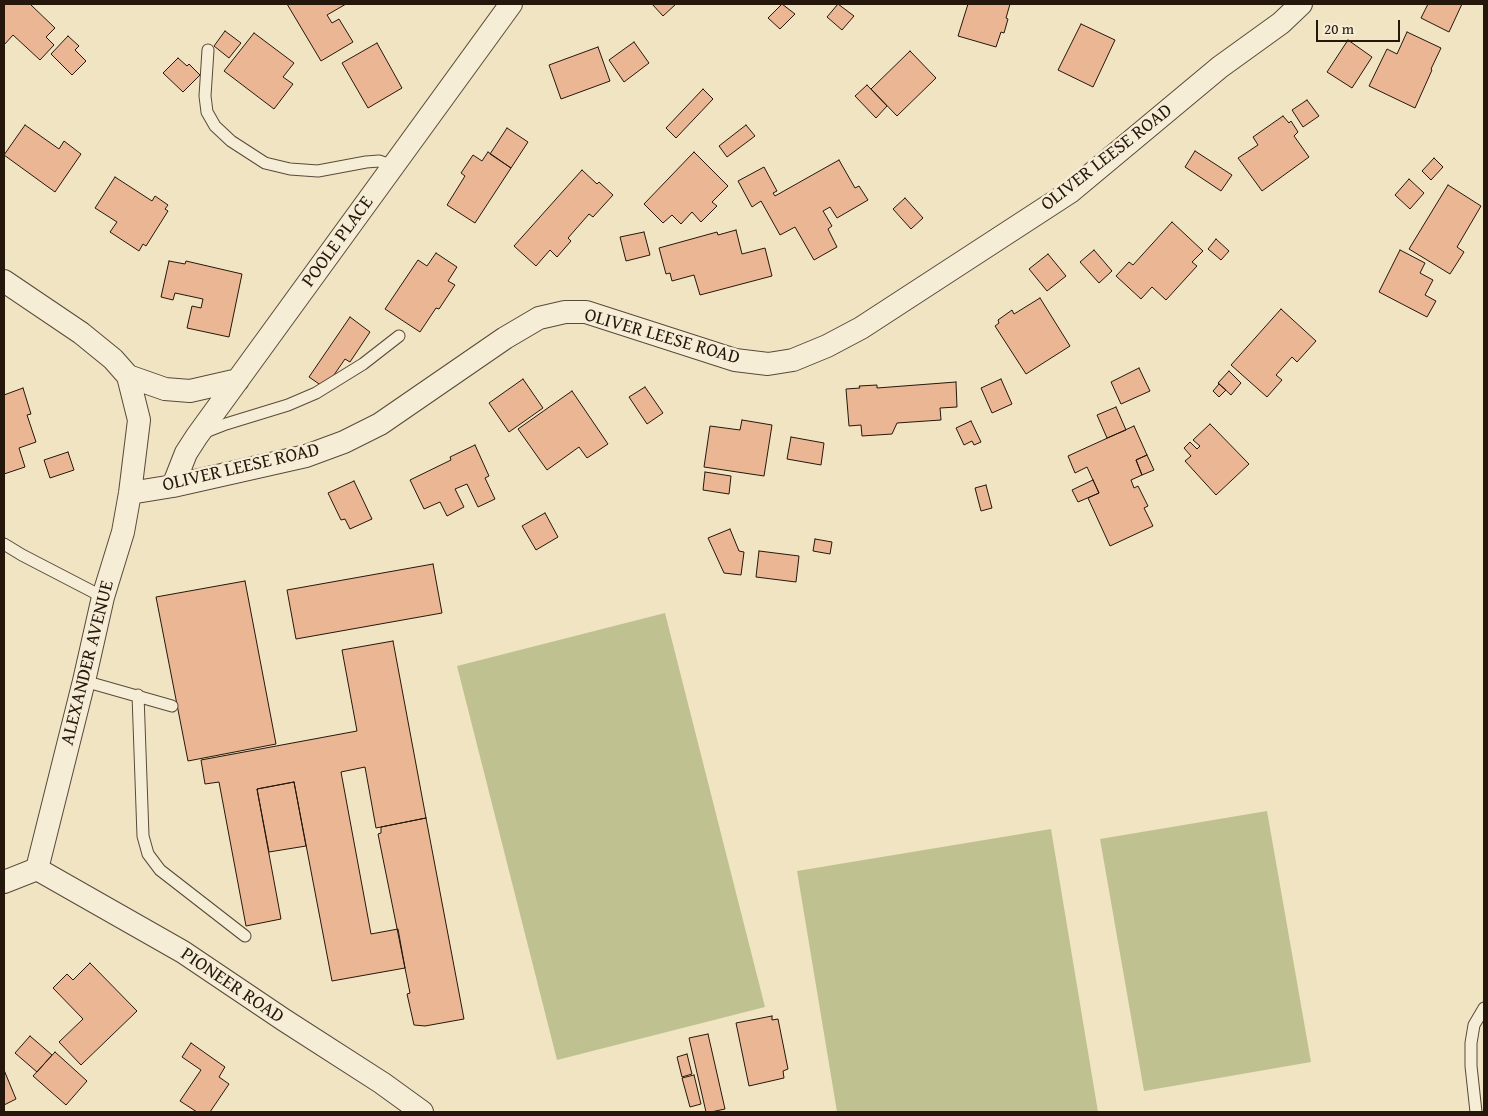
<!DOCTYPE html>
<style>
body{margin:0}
#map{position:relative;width:1488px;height:1116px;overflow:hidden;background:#f1e4c2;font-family:"Gentium Book Plus",serif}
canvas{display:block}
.frame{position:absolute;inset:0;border:5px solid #25170c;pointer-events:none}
.scale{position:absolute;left:1316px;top:20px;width:84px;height:22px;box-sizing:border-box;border:2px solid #25170c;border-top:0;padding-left:6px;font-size:15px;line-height:18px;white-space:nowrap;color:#25170c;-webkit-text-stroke:4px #f6edd7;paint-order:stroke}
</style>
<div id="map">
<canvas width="1488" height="1116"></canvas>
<div class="frame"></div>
<div class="scale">20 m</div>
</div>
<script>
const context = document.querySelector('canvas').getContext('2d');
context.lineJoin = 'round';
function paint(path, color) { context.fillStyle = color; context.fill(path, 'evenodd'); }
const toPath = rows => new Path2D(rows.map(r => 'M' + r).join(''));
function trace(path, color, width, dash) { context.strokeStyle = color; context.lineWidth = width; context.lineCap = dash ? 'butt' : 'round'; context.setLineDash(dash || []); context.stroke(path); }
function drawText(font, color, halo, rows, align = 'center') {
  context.font = font + ' "Gentium Book Plus",serif'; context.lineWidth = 5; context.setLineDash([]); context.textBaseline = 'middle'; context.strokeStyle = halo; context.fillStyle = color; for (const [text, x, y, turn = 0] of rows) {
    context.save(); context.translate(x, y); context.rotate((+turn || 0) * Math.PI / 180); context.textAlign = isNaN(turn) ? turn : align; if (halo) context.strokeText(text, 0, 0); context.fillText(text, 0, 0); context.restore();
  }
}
paint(toPath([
 [665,613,765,1007,557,1060,457,666],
 [1267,811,1311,1062,1144,1091,1100,839],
 [1051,829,1098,1112,837,1112,797,871]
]), '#bfc290');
const building = toPath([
 [4,4,30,4,55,28,46,37,54,45,40,60,13,35,4,45,4,4],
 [287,4,346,4,327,15,332,23,339,19,353,42,321,61,287,4],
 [652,4,676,4,663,16,652,4],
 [782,4,795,14,780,29,768,18,782,4],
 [838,4,854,16,842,30,827,17,838,4],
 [968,4,1010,4,1006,18,1008,19,1004,33,1001,32,996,47,958,36,968,4],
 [1428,4,1462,4,1449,32,1421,18,1428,4],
 [1081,24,1115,40,1093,87,1058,70,1081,24],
 [225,31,241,43,229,58,214,46,225,31],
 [1407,32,1441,48,1431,69,1432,70,1415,108,1369,86,1387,49,1397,54,1407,32],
 [254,33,294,63,283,77,293,84,274,109,224,71,254,33],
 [68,36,79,46,75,50,86,61,72,75,51,54,68,36],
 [1348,40,1372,57,1352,88,1327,72,1348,40],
 [634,42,649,63,624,82,609,60,634,42],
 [377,43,402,88,368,108,342,63,377,43],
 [598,47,610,81,561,99,549,65,598,47],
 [910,51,936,78,897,116,871,89,910,51],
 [178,58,187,66,189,64,200,75,183,92,163,73,178,58],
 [867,85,887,106,876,118,855,96,867,85],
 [703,89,713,99,676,138,666,128,703,89],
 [1307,100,1319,116,1303,127,1292,110,1307,100],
 [1283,116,1289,123,1291,121,1298,132,1294,136,1309,157,1262,191,1238,158,1258,145,1253,137,1283,116],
 [25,125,59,149,64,141,81,154,55,192,4,155,25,125],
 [746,125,755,136,727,157,719,146,746,125],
 [507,128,528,142,511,168,490,154,507,128],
 [1195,151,1232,175,1221,191,1185,167,1195,151],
 [488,152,511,168,475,223,447,205,465,176,461,173,473,155,482,161,488,152],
 [694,152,728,186,712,202,717,206,701,222,692,212,681,224,672,215,663,223,644,204,694,152],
 [1434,158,1443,167,1431,180,1422,171,1434,158],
 [839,160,855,188,859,186,868,200,837,218,830,207,823,211,832,226,828,229,837,247,814,260,795,227,780,235,761,201,752,207,738,181,764,167,777,191,773,193,775,196,839,160],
 [582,170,597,184,599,182,613,195,593,217,589,214,568,238,571,241,557,257,550,250,536,266,514,246,582,170],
 [115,177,152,201,155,196,168,205,165,209,168,211,146,246,143,244,139,251,110,232,117,222,95,208,115,177],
 [1409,179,1424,193,1410,209,1395,195,1409,179],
 [1448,185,1481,206,1457,247,1464,252,1450,274,1409,249,1448,185],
 [905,198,923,218,911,229,893,209,905,198],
 [1172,222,1203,251,1192,262,1197,266,1166,300,1152,287,1141,299,1116,276,1129,262,1133,265,1172,222],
 [736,230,742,254,765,248,772,276,700,295,694,275,672,281,670,273,666,274,659,248,717,232,718,235,736,230],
 [644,232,650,255,626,261,620,237,644,232],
 [1216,239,1229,251,1221,260,1208,249,1216,239],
 [1094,250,1112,271,1099,283,1080,262,1094,250],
 [1400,250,1425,263,1420,273,1433,280,1425,295,1436,301,1427,317,1379,292,1400,250],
 [436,253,457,267,448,281,455,285,439,309,436,308,420,332,385,309,418,260,427,266,436,253],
 [1048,254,1066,276,1047,291,1029,269,1048,254],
 [169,261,185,264,186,261,242,274,229,337,187,328,192,306,201,308,203,299,175,293,173,300,161,297,169,261],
 [1040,298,1070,346,1026,374,995,326,999,323,998,320,1012,310,1014,314,1040,298],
 [1281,309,1316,341,1297,362,1292,357,1276,375,1282,380,1267,397,1231,365,1281,309],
 [350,317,370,332,350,362,345,359,325,388,309,377,350,317],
 [1139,368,1150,391,1121,404,1111,382,1139,368],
 [1229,371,1241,383,1231,395,1218,383,1229,371],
 [523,379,543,408,509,432,489,403,523,379],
 [1001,379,1012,404,992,413,981,388,1001,379],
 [956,382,957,407,940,408,941,420,897,423,892,434,862,436,861,425,849,426,846,389,860,388,859,386,877,385,877,388,956,382],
 [1219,384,1226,390,1219,397,1213,391,1219,384],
 [645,387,663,413,647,424,629,397,645,387],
 [23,388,31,414,27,415,36,442,19,448,25,467,4,474,4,395,23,388],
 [572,391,608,444,587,458,579,447,547,470,518,429,572,391],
 [1116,407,1126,430,1107,438,1097,415,1116,407],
 [742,420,772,425,764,476,704,467,710,426,740,430,742,420],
 [971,421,981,442,974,445,972,441,964,445,956,428,971,421],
 [1210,424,1249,464,1216,495,1185,461,1191,456,1184,448,1190,442,1197,449,1200,446,1193,440,1210,424],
 [1134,426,1147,455,1136,460,1142,475,1131,480,1134,488,1138,486,1148,506,1144,508,1153,526,1110,546,1088,498,1099,493,1087,467,1075,473,1068,456,1134,426],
 [791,437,824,443,821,465,787,459,791,437],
 [475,445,489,476,485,478,495,499,478,507,467,484,455,489,464,507,447,516,440,502,424,509,410,480,451,460,450,457,475,445],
 [68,452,74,470,50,478,44,460,68,452],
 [1147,455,1154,470,1142,475,1136,460,1147,455],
 [705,472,731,476,729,494,703,490,705,472],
 [1093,480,1099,493,1078,502,1072,490,1093,480],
 [354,481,372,519,350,529,345,519,341,520,328,493,354,481],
 [986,485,992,508,981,511,975,488,986,485],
 [545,513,558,537,536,550,522,526,545,513],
 [730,529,739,551,744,552,741,575,724,573,708,538,730,529],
 [815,539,832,542,830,554,813,551,815,539],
 [759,551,799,556,796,582,756,577,759,551],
 [433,564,442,613,296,639,287,590,433,564],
 [245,581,276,744,188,761,156,597,245,581],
 [393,641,426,818,376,828,365,767,341,772,371,934,398,929,405,968,332,981,294,782,257,789,281,919,246,926,219,782,205,784,201,760,357,731,342,650,393,641],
 [294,782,306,846,269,852,257,789,294,782],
 [426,818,464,1019,425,1026,414,1025,407,994,410,993,378,834,381,833,381,827,426,818],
 [90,963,137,1011,81,1065,59,1042,83,1019,53,988,67,974,73,980,90,963],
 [772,1016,772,1020,778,1019,788,1069,783,1071,784,1078,749,1086,736,1023,772,1016],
 [708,1034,725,1109,711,1112,706,1112,689,1038,708,1034],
 [30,1036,52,1055,37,1072,15,1053,30,1036],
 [191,1043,225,1067,219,1077,229,1084,210,1112,197,1112,180,1101,201,1070,182,1057,191,1043],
 [55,1052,87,1081,66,1105,33,1076,55,1052],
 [687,1054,692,1074,682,1077,677,1057,687,1054],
 [4,1070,16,1099,4,1105,4,1070],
 [694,1075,701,1104,690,1107,682,1078,694,1075]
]);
paint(building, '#eab694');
trace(building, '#25170c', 1);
const service = toPath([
 [208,50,205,96,207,112,215,126,231,141,265,163,290,169,318,171,366,162,379,161,394,166],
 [203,433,226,424,288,405,316,393,363,364,399,336],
 [4,544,22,555,103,597],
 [84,681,172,706],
 [138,695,143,836,148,854,160,870,245,936],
 [1476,1112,1471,1066,1471,1043,1474,1025,1484,1008]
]);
const minor = toPath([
 [4,281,81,333,113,359,128,376,139,420,130,493,123,532,103,597,84,681,37,869,4,882],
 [128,376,165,389,190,391,238,380],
 [173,486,186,453,197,436,511,4],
 [130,493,173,486,306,456,344,442,380,424,505,338,539,318,565,312,586,312,735,360,768,364,793,360,827,346,861,328,1070,192,1220,67,1281,23,1301,4],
 [37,869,183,952,284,1020,382,1083,422,1112]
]);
trace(service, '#584a3a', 13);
trace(minor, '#584a3a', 24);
trace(service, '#f6edd7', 11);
trace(minor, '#f6edd7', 22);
drawText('19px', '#25170c', '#f6edd7', [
 ["OLIVER LEESE ROAD",1107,158,-38],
 ["POOLE PLACE",338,242,-54],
 ["OLIVER LEESE ROAD",662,337,16],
 ["OLIVER LEESE ROAD",241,468,-13],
 ["ALEXANDER AVENUE",88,663,-76],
 ["PIONEER ROAD",232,986,34]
]);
</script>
